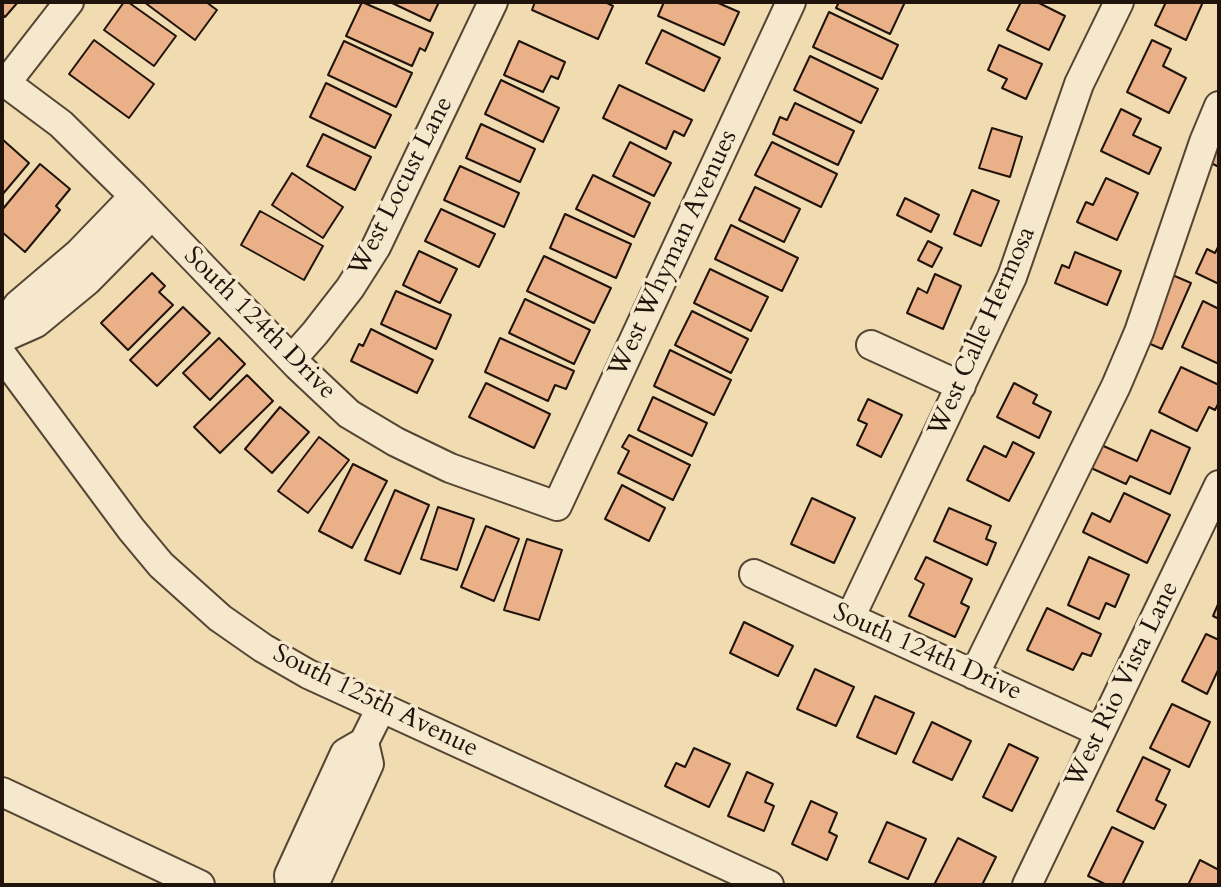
<!DOCTYPE html>
<style>
body{margin:0}
#map{position:relative;width:1221px;height:887px;overflow:hidden;background:#f1dbb0;font-family:Cardo,serif}
canvas{display:block}
.frame{position:absolute;inset:0;border:4px solid #1f130b;pointer-events:none}
</style>
<div id="map">
<canvas width="1221" height="887"></canvas>
<div class="frame"></div>
</div>
<script>
const context = document.querySelector('canvas').getContext('2d');
context.lineJoin = 'round';
function paint(path, color) { context.fillStyle = color; context.fill(path, 'evenodd'); }
const toPath = rows => new Path2D(rows.map(r => 'M' + r).join(''));
function trace(path, color, width, dash) { context.strokeStyle = color; context.lineWidth = width; context.lineCap = dash ? 'butt' : 'round'; context.setLineDash(dash || []); context.stroke(path); }
function drawText(font, color, halo, rows, align = 'center') {
  context.font = font + ' Cardo,serif'; context.lineWidth = 7; context.setLineDash([]); context.textBaseline = 'middle'; context.strokeStyle = halo; context.fillStyle = color; for (const [text, x, y, turn = 0] of rows) {
    context.save(); context.translate(x, y); context.rotate((+turn || 0) * Math.PI / 180); context.textAlign = isNaN(turn) ? turn : align; if (halo) context.strokeText(text, 0, 0); context.fillText(text, 0, 0); context.restore();
  }
}
const building = toPath([
 [2,2,18,2,5,17,2,14,2,2],
 [124,2,128,2,176,36,154,66,104,30,124,2],
 [144,2,206,2,217,10,195,40,144,2],
 [362,2,433,33,425,51,420,48,412,66,346,36,362,2],
 [390,2,439,2,430,21,390,2],
 [535,2,605,2,613,6,598,39,532,10,535,2],
 [664,2,716,2,739,12,724,45,658,16,664,2],
 [839,2,905,2,890,34,836,8,839,2],
 [1021,2,1037,2,1065,16,1049,50,1007,30,1021,2],
 [1166,2,1203,2,1186,40,1155,25,1166,2],
 [829,12,898,45,882,79,813,47,829,12],
 [662,30,720,58,704,91,646,63,662,30],
 [94,40,154,84,129,118,69,74,94,40],
 [1152,40,1171,49,1163,66,1186,78,1169,113,1127,92,1152,40],
 [344,41,412,73,396,107,328,75,344,41],
 [519,41,565,62,558,79,551,76,543,92,504,75,519,41],
 [999,45,1042,64,1026,99,1002,88,1007,79,988,70,999,45],
 [810,56,878,89,861,123,794,90,810,56],
 [501,80,559,108,543,142,485,114,501,80],
 [326,83,391,115,375,148,310,117,326,83],
 [619,85,692,120,684,136,674,131,666,149,603,118,619,85],
 [795,103,854,131,838,165,773,134,780,117,787,120,795,103],
 [1121,109,1141,119,1133,135,1161,148,1149,174,1101,151,1121,109],
 [481,124,535,149,520,182,466,158,481,124],
 [992,128,1022,137,1010,177,979,168,992,128],
 [323,134,371,157,355,190,307,166,323,134],
 [2,139,29,163,2,195,2,139],
 [630,142,671,163,654,196,613,176,630,142],
 [772,142,837,174,821,207,755,175,772,142],
 [1216,147,1219,148,1219,167,1209,162,1216,147],
 [40,164,70,189,56,206,60,210,25,252,2,232,2,210,40,164],
 [460,166,519,193,504,227,444,200,460,166],
 [292,173,343,207,323,238,272,205,292,173],
 [593,175,650,203,634,237,576,209,593,175],
 [1106,178,1138,193,1117,240,1077,222,1086,202,1093,205,1106,178],
 [755,187,800,209,784,242,739,220,755,187],
 [972,190,999,201,981,246,954,234,972,190],
 [905,198,939,215,931,232,897,215,905,198],
 [441,209,495,234,479,267,425,241,441,209],
 [260,211,323,246,304,280,241,245,260,211],
 [565,214,631,244,616,278,550,248,565,214],
 [731,225,798,258,782,291,715,259,731,225],
 [928,241,942,248,932,267,918,260,928,241],
 [1219,245,1219,284,1196,273,1207,249,1215,253,1219,245],
 [419,251,457,269,440,303,403,285,419,251],
 [1075,252,1121,271,1107,305,1055,283,1062,265,1069,268,1075,252],
 [544,256,611,288,594,323,527,291,544,256],
 [710,269,768,297,751,331,694,303,710,269],
 [152,273,165,286,159,292,173,305,128,350,101,323,152,273],
 [935,274,961,286,943,329,907,313,918,288,927,293,935,274],
 [1170,274,1191,283,1162,349,1141,340,1170,274],
 [396,291,451,315,436,349,381,324,396,291],
 [525,299,590,330,574,364,509,333,525,299],
 [1203,301,1219,309,1219,364,1182,347,1203,301],
 [183,307,210,333,157,386,130,360,183,307],
 [692,311,748,339,731,373,675,345,692,311],
 [371,329,433,360,417,393,351,361,359,344,363,346,371,329],
 [219,338,245,364,210,400,183,373,219,338],
 [500,338,574,371,566,389,555,385,548,401,485,372,500,338],
 [670,350,731,380,714,415,654,386,670,350],
 [1181,367,1219,385,1219,402,1215,410,1209,407,1197,431,1159,412,1181,367],
 [247,375,273,401,220,453,194,427,247,375],
 [486,383,550,414,534,448,469,417,486,383],
 [1014,383,1037,395,1033,403,1051,412,1039,438,997,417,1014,383],
 [653,397,707,423,692,456,638,430,653,397],
 [868,399,902,415,881,457,857,445,867,424,858,420,868,399],
 [280,407,309,432,272,473,245,449,280,407],
 [1151,430,1190,448,1170,494,1130,476,1126,484,1089,467,1099,444,1137,461,1151,430],
 [629,435,690,465,673,500,618,473,629,451,622,447,629,435],
 [319,437,349,460,308,513,278,491,319,437],
 [1013,442,1034,453,1009,501,967,480,984,446,1006,457,1013,442],
 [353,464,387,481,352,548,319,531,353,464],
 [622,485,665,508,649,541,605,519,622,485],
 [395,490,429,505,400,574,365,560,395,490],
 [1124,493,1170,515,1147,563,1083,532,1092,513,1110,522,1124,493],
 [812,498,855,518,834,563,791,544,812,498],
 [438,507,474,519,457,570,421,559,438,507],
 [949,508,991,526,986,539,996,543,987,565,934,541,949,508],
 [486,526,519,539,494,601,461,587,486,526],
 [527,539,562,550,539,620,504,610,527,539],
 [926,557,972,579,961,603,969,607,955,637,909,616,924,584,915,579,926,557],
 [1089,557,1129,575,1115,607,1106,603,1099,619,1068,605,1089,557],
 [1219,602,1219,619,1213,616,1219,602],
 [1047,608,1101,634,1091,656,1082,653,1073,670,1027,650,1047,608],
 [744,622,793,646,778,676,730,653,744,622],
 [1206,634,1219,640,1219,668,1207,694,1182,681,1206,634],
 [815,669,854,687,836,726,797,709,815,669],
 [875,696,914,713,896,754,857,737,875,696],
 [1172,704,1210,722,1189,767,1150,748,1172,704],
 [932,722,971,741,952,780,913,762,932,722],
 [1009,744,1038,758,1012,811,983,797,1009,744],
 [694,748,730,764,709,807,665,786,676,763,685,767,694,748],
 [1143,757,1170,770,1156,800,1166,805,1154,829,1117,811,1143,757],
 [747,772,773,784,765,802,774,806,764,831,728,816,747,772],
 [811,801,837,813,829,832,837,836,827,860,792,844,811,801],
 [887,822,926,839,908,879,869,862,887,822],
 [1112,827,1143,842,1122,885,1107,885,1088,876,1112,827],
 [958,838,996,857,982,885,934,885,958,838],
 [1200,860,1219,870,1219,885,1188,885,1200,860]
]);
paint(building, '#eab088');
trace(building, '#1f130b', 2);
const minor = toPath([
 [2,80,61,124,134,196,297,365,349,414,396,442,450,468,557,506,791,2],
 [6,83,69,2],
 [2,328,18,305,78,254,134,196],
 [2,338,36,323,87,281,152,215],
 [871,345,961,386],
 [2,355,131,529,161,565,220,618,263,648,308,674,769,885],
 [292,359,315,333,350,288,376,247,493,2],
 [754,574,1100,732],
 [850,618,1012,277,1079,84,1119,2],
 [974,675,1116,386,1139,332,1204,142,1219,106],
 [2,792,200,885],
 [290,885,289,875,345,753,364,742,381,708],
 [314,885,369,764,364,742],
 [1027,885,1219,485]
]);
trace(minor, '#544534', 32);
trace(minor, '#f6e8cc', 28);
drawText('26px', '#1f130b', '#f6e8cc', [
 ["West Locust Lane",402,187,-63],
 ["West Whyman Avenues",674,254,-65],
 ["South 124th Drive",259,324,45],
 ["West Calle Hermosa",983,332,-66],
 ["South 124th Drive",927,653,24],
 ["West Rio Vista Lane",1123,685,-64],
 ["South 125th Avenue",375,702,26]
]);
</script>
